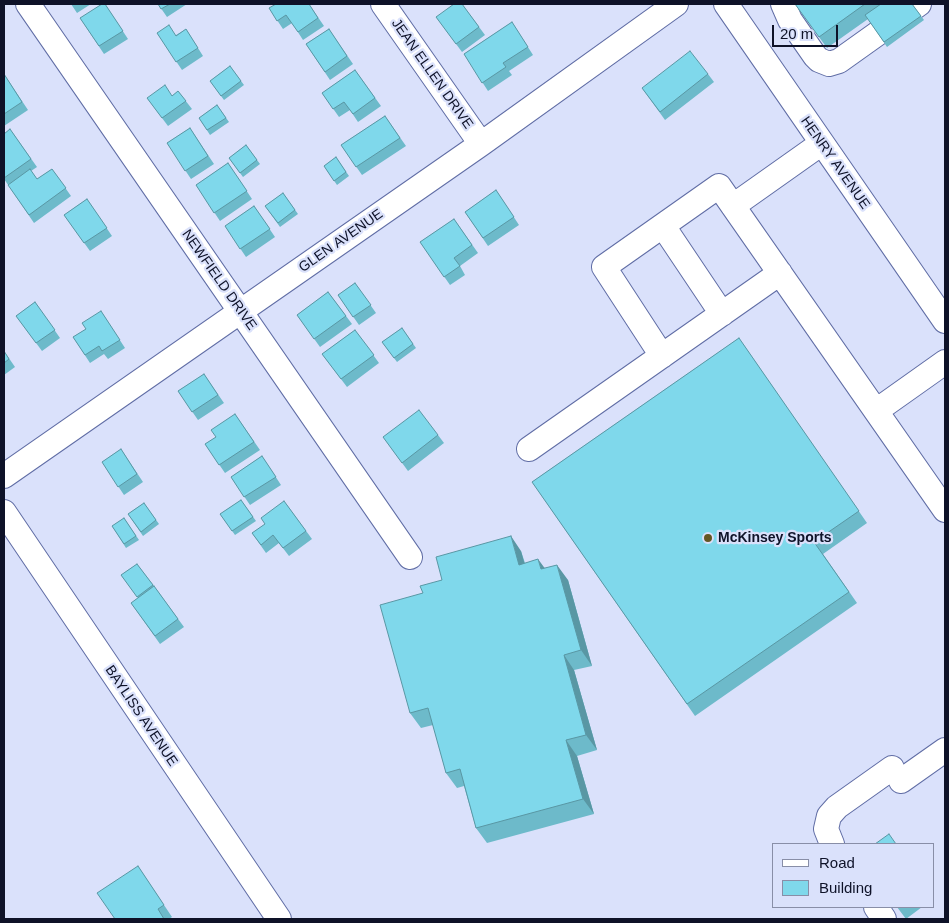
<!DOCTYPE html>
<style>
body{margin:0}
#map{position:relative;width:949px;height:923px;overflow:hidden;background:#dae1fb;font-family:Helvetica,sans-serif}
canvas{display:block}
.frame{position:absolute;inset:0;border:5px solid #0e1228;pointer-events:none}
.legend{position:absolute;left:772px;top:843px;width:162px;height:65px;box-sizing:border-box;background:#dae1fb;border:1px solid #888ea7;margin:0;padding:6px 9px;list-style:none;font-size:15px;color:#0e1228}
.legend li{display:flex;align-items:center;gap:10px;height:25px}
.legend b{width:25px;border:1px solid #888ea7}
.scale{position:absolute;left:772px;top:25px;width:66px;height:22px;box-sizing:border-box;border:2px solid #0e1228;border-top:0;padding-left:6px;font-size:15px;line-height:18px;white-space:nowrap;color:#0e1228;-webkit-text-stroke:4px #dae1fb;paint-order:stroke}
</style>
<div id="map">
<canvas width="949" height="923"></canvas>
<div class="frame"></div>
<ul class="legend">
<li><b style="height:6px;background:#fff"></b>Road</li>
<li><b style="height:14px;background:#7fd8eb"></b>Building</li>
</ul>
<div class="scale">20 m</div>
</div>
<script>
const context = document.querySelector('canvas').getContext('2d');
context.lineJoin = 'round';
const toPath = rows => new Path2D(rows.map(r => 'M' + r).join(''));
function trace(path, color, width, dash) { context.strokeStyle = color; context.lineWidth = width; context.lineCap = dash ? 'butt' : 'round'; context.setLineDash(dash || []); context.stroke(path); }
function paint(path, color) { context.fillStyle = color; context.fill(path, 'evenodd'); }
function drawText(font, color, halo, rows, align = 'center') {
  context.font = font + ' Helvetica,sans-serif'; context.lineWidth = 4.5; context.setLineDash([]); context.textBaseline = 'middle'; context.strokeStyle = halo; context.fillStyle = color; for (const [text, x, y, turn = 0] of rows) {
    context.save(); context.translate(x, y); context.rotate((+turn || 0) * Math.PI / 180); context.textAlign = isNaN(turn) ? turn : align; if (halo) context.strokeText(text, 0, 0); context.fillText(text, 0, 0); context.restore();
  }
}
const minor = toPath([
 [28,4,410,557],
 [383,4,481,144],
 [726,4,945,321],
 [783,4,790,20,815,56,819,60,829,64,839,61,919,4],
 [733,206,822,143],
 [663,226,722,314],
 [662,356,604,267,719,186,945,510],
 [876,411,945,362],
 [529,449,780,273],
 [4,476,481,144,676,4],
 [4,512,279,919],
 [901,781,945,750],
 [832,844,826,829,829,816,837,807,892,768],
 [876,907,884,919]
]);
trace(minor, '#606da5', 26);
trace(minor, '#fff', 24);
paint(toPath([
 [71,4,91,4,77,13],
 [105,4,128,39,104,54,80,18],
 [158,4,187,4,167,17],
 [309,4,324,26,303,40,292,23,283,29,269,8],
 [462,4,485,35,462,52,436,17],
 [795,4,912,4,924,20,887,47,868,19,827,48],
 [512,22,533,55,509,71,512,75,488,91,464,54],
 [186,29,203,56,182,70,157,33,176,35],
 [329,29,353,64,330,80,306,44],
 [230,66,244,85,224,100,210,81],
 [355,70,381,106,358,122,350,110,339,117,322,93],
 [4,74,28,110,4,126],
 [708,74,714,82,665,120,642,88],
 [178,91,192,109,168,126,147,98,172,96],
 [217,105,229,122,210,135,199,118],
 [385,116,406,146,362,175,341,145],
 [190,128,214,164,191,179,167,143],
 [10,129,37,167,31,171,37,179,52,169,71,196,34,223,4,179,4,134],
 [246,145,260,164,243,177,229,158],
 [336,157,349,176,337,185,324,166],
 [228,163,252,199,220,221,196,185],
 [496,190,519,225,488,246,465,212],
 [283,193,298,214,280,227,265,206],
 [87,199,112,236,90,251,64,215],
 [254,206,275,237,246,257,225,226],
 [454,219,478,253,460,266,465,275,450,285,420,242],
 [355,283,376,313,359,325,338,295],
 [328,292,352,324,320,347,297,315],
 [35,302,60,338,42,351,16,316],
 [101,311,125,348,108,359,104,354,90,363,73,337,86,329],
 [402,328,416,348,397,362,382,342],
 [355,330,379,363,347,387,322,354],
 [739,338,867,523,823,554,857,603,695,716,532,482],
 [4,351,15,367,4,375],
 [204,374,224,403,198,420,178,391],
 [235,414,260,450,225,473,205,444,216,437],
 [438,435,444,443,408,471,383,437],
 [121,449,143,482,124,495,102,462],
 [262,456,281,485,250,505,231,477],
 [241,500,256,521,235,535,220,514],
 [284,501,312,539,289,556,279,543,266,553,252,533,265,524],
 [144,503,159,524,143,536,128,514],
 [124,518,139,540,126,548,112,526],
 [521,551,525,563,545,568,568,580,592,666,574,670,597,750,577,756,594,814,487,843,476,828,464,786,457,788,446,773,433,725,421,728,410,713,423,593,442,580],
 [137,564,154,586,184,627,160,644,131,603,138,598,121,575],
 [138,866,172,917,169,919,115,919],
 [897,907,922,907,906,919]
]), '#6dbaca');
paint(toPath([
 [511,536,521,551,529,580,519,565],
 [538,559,549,574,541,569],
 [557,565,568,580,592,666,581,650],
 [564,655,574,670,597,750,586,735],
 [566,740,577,756,594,814,583,799]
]), '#5997a4');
const building = toPath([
 [102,4,105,4,123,31,99,46,80,18,102,4],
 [158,4,170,4,161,9,158,4],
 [276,4,309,4,318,18,298,32,286,15,277,21,269,8,276,4],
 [454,4,462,4,479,27,456,44,436,17,454,4],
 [795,4,865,4,819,37,795,4],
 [881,4,912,4,921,16,884,42,865,15,881,4],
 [512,22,528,47,503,63,506,67,482,83,464,54,512,22],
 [169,25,176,36,186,29,198,48,176,62,157,33,169,25],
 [329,29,347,56,325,72,306,44,329,29],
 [690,51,708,74,660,112,642,88,690,51],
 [230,66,241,81,221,96,210,81,230,66],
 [355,70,375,98,353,114,344,102,333,109,322,93,355,70],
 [4,74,22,102,4,114,4,74],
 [165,85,172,96,178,91,186,101,162,118,147,98,165,85],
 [217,105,226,118,207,130,199,118,217,105],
 [385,116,400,138,356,167,341,145,385,116],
 [190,128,208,156,185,171,167,143,190,128],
 [10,129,31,159,4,178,4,134,10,129],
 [246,145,257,160,240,173,229,158,246,145],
 [336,157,346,172,334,181,324,166,336,157],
 [228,163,247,191,214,213,196,185,228,163],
 [30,169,37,179,52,169,66,188,29,215,8,185,30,169],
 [496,190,514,217,483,238,465,212,496,190],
 [283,193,295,210,278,223,265,206,283,193],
 [87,199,107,228,84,243,64,215,87,199],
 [254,206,270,229,240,249,225,226,254,206],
 [454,219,472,245,454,258,460,266,444,277,420,242,454,219],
 [355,283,371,305,353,317,338,295,355,283],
 [328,292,346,316,314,339,297,315,328,292],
 [35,302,55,330,36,343,16,316,35,302],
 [101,311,120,340,102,351,99,346,85,355,73,337,86,329,82,323,101,311],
 [402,328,413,344,394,358,382,342,402,328],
 [355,330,374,355,341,379,322,354,355,330],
 [739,338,859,511,814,542,849,592,687,704,532,482,739,338],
 [4,351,9,359,4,363,4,351],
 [204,374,218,395,192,412,178,391,204,374],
 [419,410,438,435,402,463,383,437,419,410],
 [235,414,254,442,219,465,205,444,216,437,211,430,235,414],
 [121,449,137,474,118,487,102,462,121,449],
 [262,456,276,477,244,497,231,477,262,456],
 [241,500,253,517,232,531,220,514,241,500],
 [284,501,306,531,283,548,273,535,261,545,252,533,265,524,261,518,284,501],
 [144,503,156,520,141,532,128,514,144,503],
 [124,518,136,536,124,544,112,526,124,518],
 [511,536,519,565,538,559,541,569,557,565,581,650,564,655,586,735,566,740,583,799,476,828,460,769,446,773,428,708,410,713,380,605,423,593,420,586,442,580,436,557,511,536],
 [137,564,153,585,137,597,121,575,137,564],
 [154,586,178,619,155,636,131,603,154,586],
 [889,834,896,844,875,844,889,834],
 [138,866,164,905,158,909,164,919,115,919,97,893,138,866]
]);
paint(building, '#7fd8eb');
trace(building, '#5997a4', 1);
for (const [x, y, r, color] of [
 [708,538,5,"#645623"]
]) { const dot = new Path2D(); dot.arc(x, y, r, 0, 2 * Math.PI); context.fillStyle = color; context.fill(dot); trace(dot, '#dae1fb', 2); }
drawText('14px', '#0e1228', '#dae1fb', [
 ["JEAN ELLEN DRIVE",432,74,55],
 ["HENRY AVENUE",835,163,55],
 ["GLEN AVENUE",341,241,-35],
 ["NEWFIELD DRIVE",219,280,55],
 ["BAYLISS AVENUE",141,716,56]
]);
drawText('bold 14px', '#0e1228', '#dae1fb', [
 ["McKinsey Sports",718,538]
], 'left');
</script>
